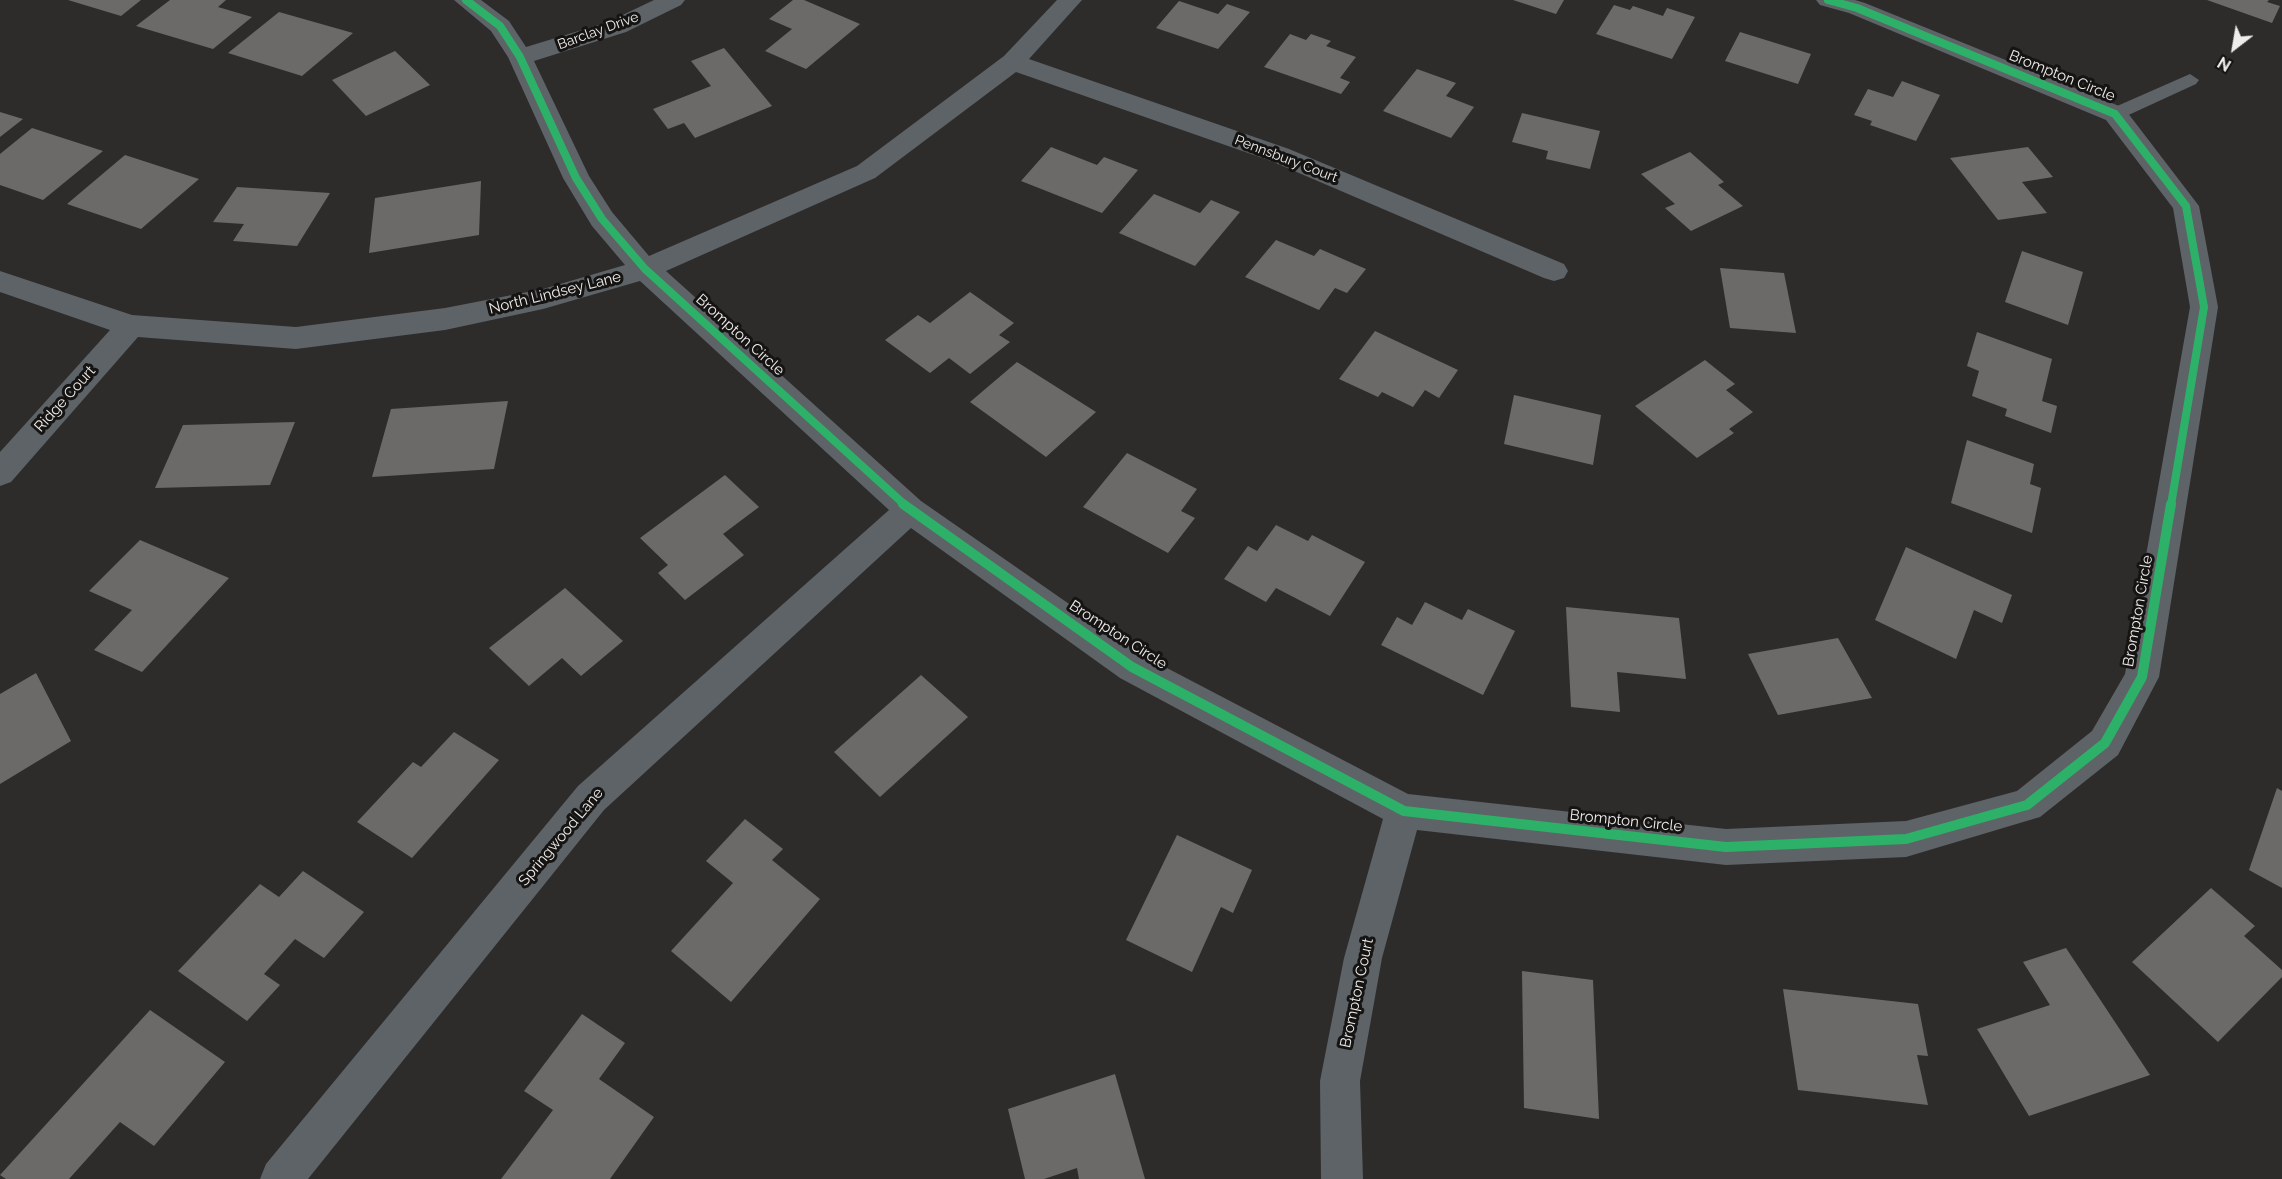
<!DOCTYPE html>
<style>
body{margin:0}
#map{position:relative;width:2282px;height:1179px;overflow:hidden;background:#2d2c2b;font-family:Raleway,sans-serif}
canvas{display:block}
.north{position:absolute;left:2204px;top:18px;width:60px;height:60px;-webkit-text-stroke:4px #151413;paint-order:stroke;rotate:211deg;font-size:16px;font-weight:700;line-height:24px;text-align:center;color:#efedec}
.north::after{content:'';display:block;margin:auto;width:21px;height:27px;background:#efedec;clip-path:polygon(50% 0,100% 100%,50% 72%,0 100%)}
</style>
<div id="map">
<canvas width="2282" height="1179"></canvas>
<div class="north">N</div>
</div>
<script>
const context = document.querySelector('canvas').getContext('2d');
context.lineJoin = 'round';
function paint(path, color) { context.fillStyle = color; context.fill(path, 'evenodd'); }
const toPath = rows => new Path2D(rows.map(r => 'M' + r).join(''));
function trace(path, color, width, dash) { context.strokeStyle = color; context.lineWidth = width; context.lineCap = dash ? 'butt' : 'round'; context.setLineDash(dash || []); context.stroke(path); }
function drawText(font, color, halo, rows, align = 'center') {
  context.font = font + ' Raleway,sans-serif'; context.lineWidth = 6; context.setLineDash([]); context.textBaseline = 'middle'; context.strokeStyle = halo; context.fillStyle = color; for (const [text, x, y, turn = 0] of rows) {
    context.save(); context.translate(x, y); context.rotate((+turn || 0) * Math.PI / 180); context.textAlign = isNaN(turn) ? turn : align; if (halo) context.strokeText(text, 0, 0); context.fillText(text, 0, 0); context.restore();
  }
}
paint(toPath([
 [68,0,141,0,121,16],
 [170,0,226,0,218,7,252,17,213,49,136,26],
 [793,0,804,0,860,24,806,69,765,51,792,29,769,19],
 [1513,0,1564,0,1556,14],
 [2207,0,2269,0,2267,2,2280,6,2272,23],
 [1179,1,1218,14,1227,4,1250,12,1218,49,1156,28],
 [1614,5,1630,10,1633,6,1663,16,1667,8,1695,17,1672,59,1596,34],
 [279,12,353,33,302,76,228,53],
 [1740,32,1811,54,1798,84,1725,61],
 [1290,34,1306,40,1311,34,1331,41,1326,46,1356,57,1340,78,1350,82,1341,94,1264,67],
 [724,48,772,106,695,138,684,123,668,129,653,109,711,86,691,61],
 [395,51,430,85,366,116,332,80],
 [1417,69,1456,83,1446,96,1474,107,1451,138,1383,111],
 [1902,81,1940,95,1916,141,1870,125,1872,121,1854,115,1868,89,1893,97],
 [0,112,23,119,0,137],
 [1522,113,1600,131,1590,169,1546,159,1548,151,1512,142],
 [32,128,103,151,43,200,0,185,0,154],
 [1051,147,1097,165,1104,157,1138,170,1102,213,1021,181],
 [2028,147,2053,177,2022,182,2047,213,1998,220,1950,158],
 [1690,152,1724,182,1718,185,1743,206,1691,231,1665,208,1675,204,1641,174],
 [125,155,199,179,141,229,67,204],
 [481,181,479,235,369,253,375,198],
 [237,187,330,193,297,246,233,241,244,224,213,222],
 [1154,194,1200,213,1211,200,1240,212,1195,266,1119,233],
 [1276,240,1314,256,1320,249,1366,269,1347,293,1335,288,1319,310,1245,277],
 [2022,251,2083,272,2068,325,2005,302],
 [1720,268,1784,273,1796,333,1730,328],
 [970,292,1014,323,999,335,1010,342,970,374,949,358,930,373,885,340,918,315,930,323],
 [1375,331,1458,370,1439,398,1425,390,1413,407,1382,392,1378,397,1339,379],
 [1977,332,2052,359,2042,401,2057,406,2051,433,2005,416,2007,409,1972,396,1979,371,1967,366],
 [1705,360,1735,384,1726,390,1753,412,1729,429,1734,433,1697,458,1635,406],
 [1017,362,1096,412,1046,457,970,402],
 [1514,395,1601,415,1593,465,1504,444],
 [508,401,494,469,372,477,391,409],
 [295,422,270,485,155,488,183,425],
 [1967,440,2034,464,2030,484,2041,488,2032,533,1951,503],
 [1127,453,1197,489,1181,511,1195,518,1168,553,1083,507],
 [725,475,759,507,723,534,744,555,685,600,658,573,668,565,640,538],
 [1276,525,1308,541,1312,535,1365,562,1330,616,1276,588,1266,602,1224,579,1248,546,1257,551],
 [140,540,229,578,142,672,94,650,132,610,89,591],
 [1906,547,2012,595,2002,623,1974,610,1956,659,1875,620],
 [565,588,623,641,581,676,562,658,529,686,489,648],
 [1425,602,1462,620,1468,609,1515,631,1483,695,1381,645,1397,617,1412,625],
 [1566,607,1679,618,1686,679,1617,672,1620,712,1571,707],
 [1838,638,1872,698,1778,715,1748,654],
 [36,673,71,741,0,784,0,694],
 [921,675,968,717,880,797,834,752],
 [454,732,499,760,412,858,357,822,413,762,421,767],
 [2277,788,2282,791,2282,888,2249,870],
 [745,819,783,849,772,860,820,899,731,1002,671,951,733,883,706,861],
 [1177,835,1252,870,1233,913,1221,907,1192,972,1126,940],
 [303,871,364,912,324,958,295,939,264,974,280,985,247,1021,178,971,260,884,279,897],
 [2211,888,2255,926,2244,936,2282,970,2282,977,2218,1042,2132,962],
 [2066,948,2150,1075,2029,1116,1977,1029,2050,1005,2023,962],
 [1522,971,1593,980,1599,1119,1524,1108],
 [1783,989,1918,1004,1928,1056,1917,1055,1928,1105,1798,1090],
 [150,1010,225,1062,154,1146,120,1122,69,1179,6,1179,0,1175],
 [582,1014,625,1043,599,1079,654,1117,610,1179,501,1179,553,1110,524,1091],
 [1115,1074,1145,1179,1079,1179,1077,1168,1044,1179,1025,1179,1008,1109]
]), '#6b6a69');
paint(toPath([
 [2190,74,2199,80,2196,84,2122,118,2115,120,2108,118,2106,114,2108,110,2190,74]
]), '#5d6366');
paint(toPath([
 [454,0,481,0,509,21,526,47,608,22,654,0,685,0,681,5,626,32,534,61,589,176,612,212,649,256,857,166,1004,56,1057,0,1082,0,1029,59,1289,149,1564,264,1568,271,1564,278,1554,281,1544,278,1271,161,1016,72,875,178,666,271,921,501,1144,656,1408,794,1726,829,1906,821,2017,791,2092,731,2125,674,2190,307,2173,208,2106,120,1849,13,1820,5,1816,0,1855,0,1865,3,2124,108,2199,206,2218,307,2159,677,2118,755,2040,817,1906,857,1726,865,1417,830,1382,958,1360,1081,1363,1179,1321,1179,1320,1081,1344,958,1383,819,1120,678,911,528,604,810,308,1179,260,1179,266,1164,578,786,889,510,640,281,543,309,445,330,296,349,138,337,11,482,0,486,0,452,110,330,0,292,0,271,132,315,296,327,445,308,543,289,625,265,592,226,563,178,508,57,491,31,454,0]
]), '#5d6366');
trace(toPath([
 [466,0,500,26,520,57,576,178,602,219,645,269,905,505],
 [1828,0,1857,8,2115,114,2186,206,2204,307,2171,505]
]), '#2db169', 8);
trace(toPath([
 [903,504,1132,667,1404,811,1726,847,1906,839,2027,805,2105,743,2142,677,2171,504]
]), '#2db169', 10);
drawText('14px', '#efedec', '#151413', [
 ["Barclay Drive",598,31,-20],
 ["Pennsbury Court",1286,159,21]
]);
drawText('15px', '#efedec', '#151413', [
 ["Brompton Circle",2062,76,22],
 ["North Lindsey Lane",555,293,-14],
 ["Brompton Circle",740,335,42],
 ["Ridge Court",65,399,-48],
 ["Brompton Circle",2138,611,-80],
 ["Brompton Circle",1118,635,33],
 ["Brompton Circle",1626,821,6],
 ["Springwood Lane",561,837,-50],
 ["Brompton Court",1357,993,-78]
]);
</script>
